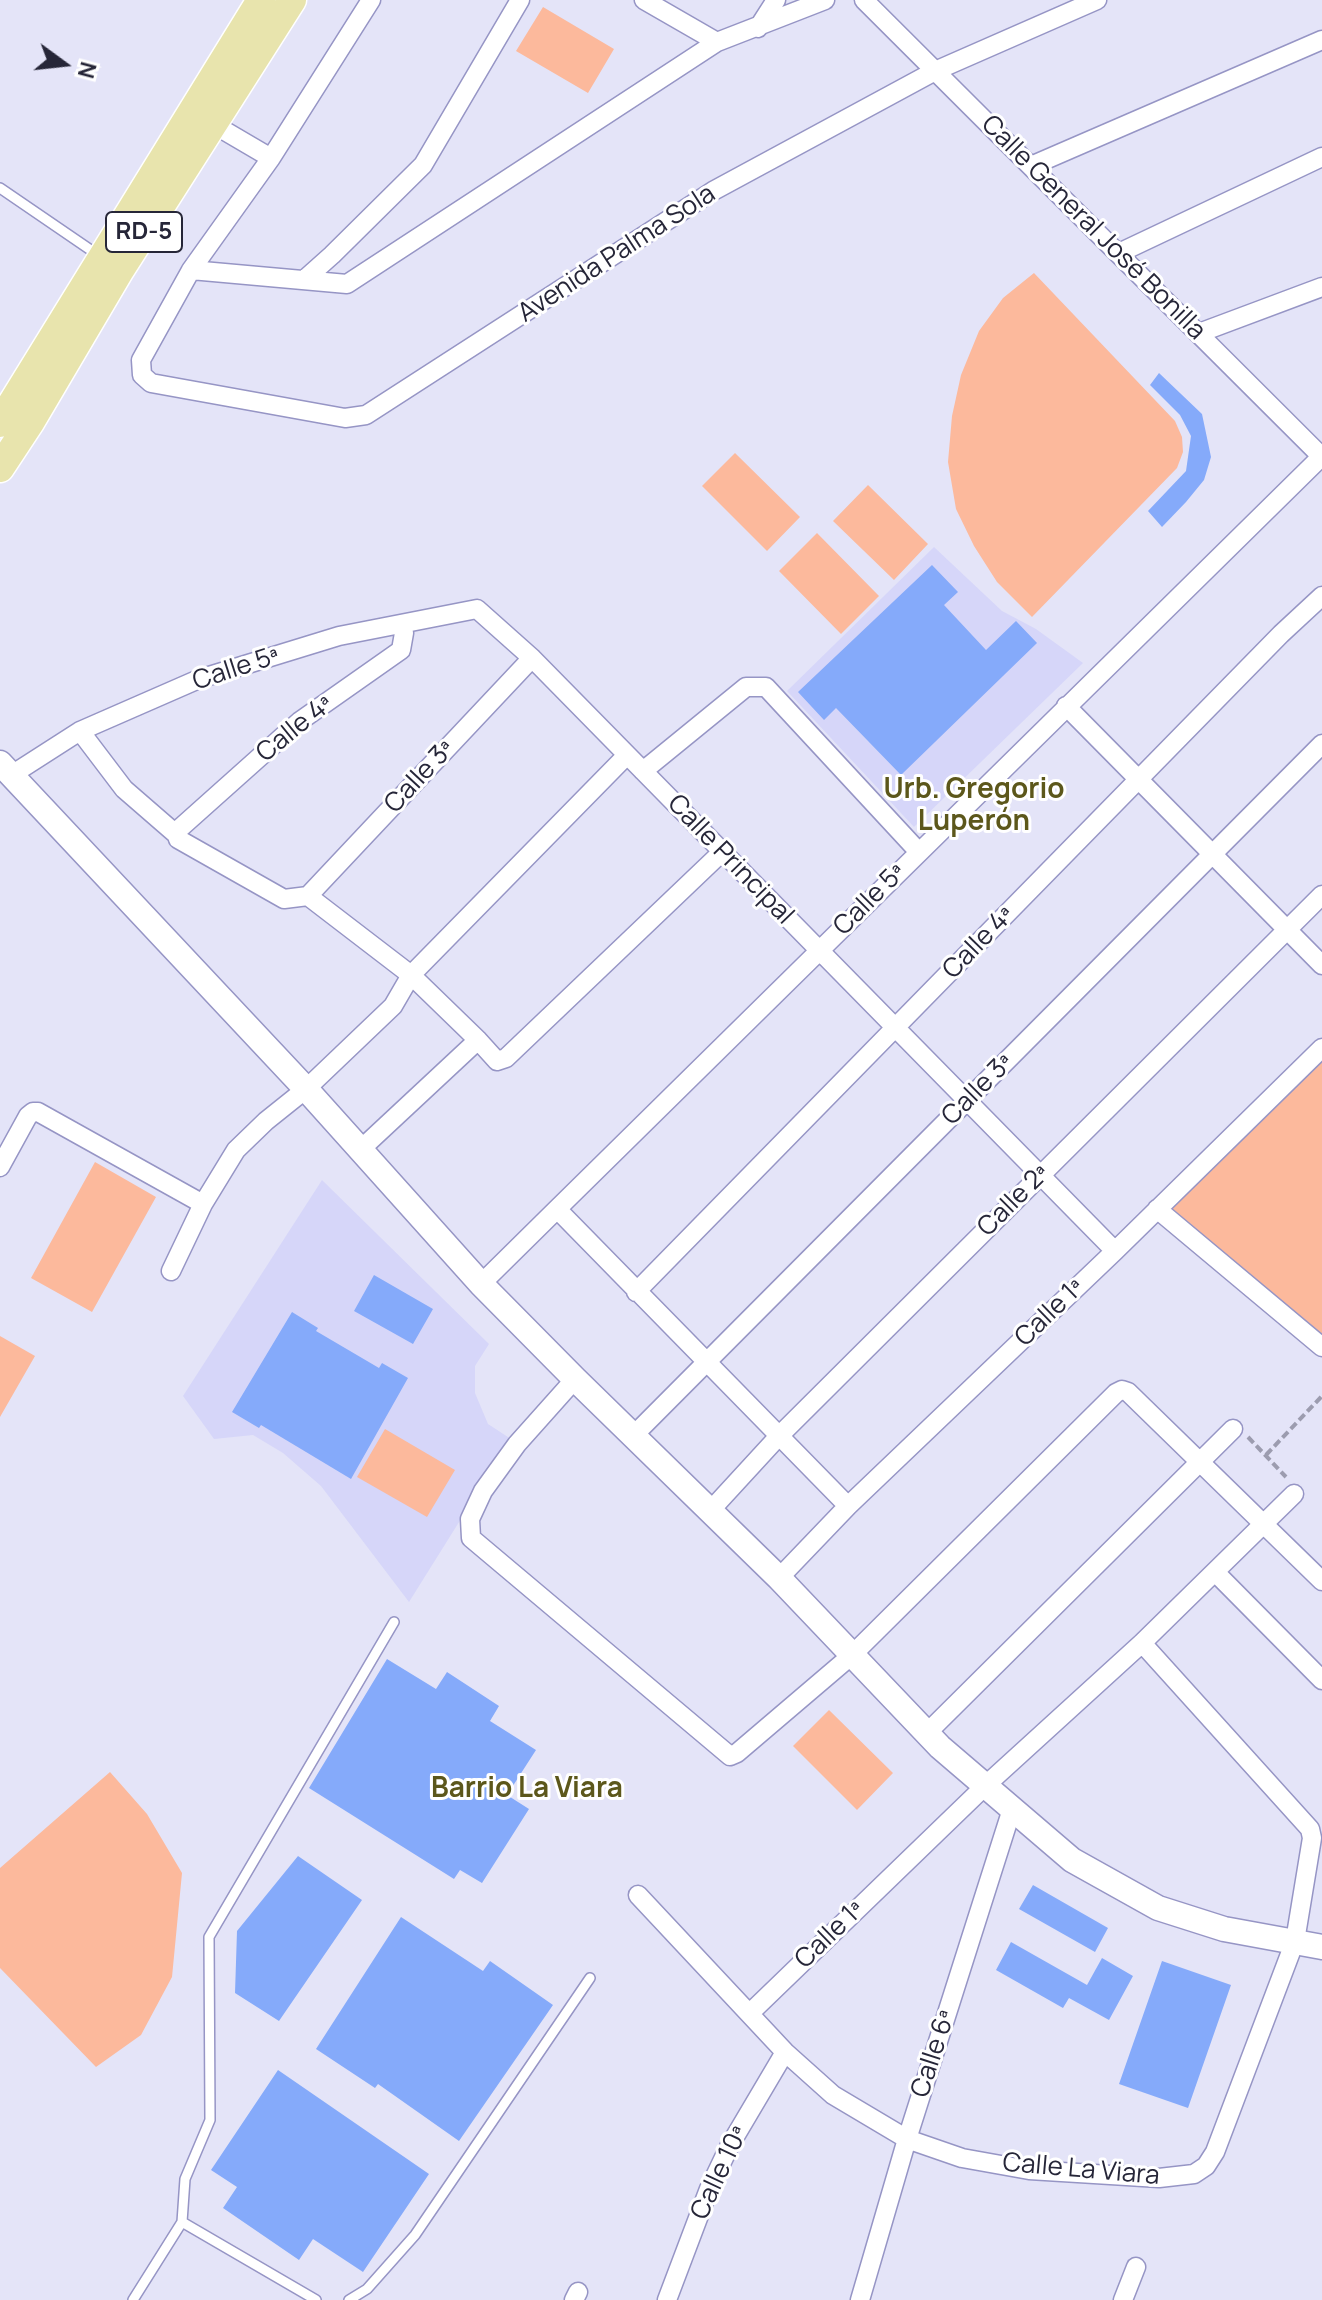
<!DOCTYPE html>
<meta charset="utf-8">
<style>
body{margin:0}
#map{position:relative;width:1322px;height:2300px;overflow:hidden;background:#e4e4f8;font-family:Manrope,sans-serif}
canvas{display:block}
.north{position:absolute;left:24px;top:24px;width:80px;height:80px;-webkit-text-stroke:6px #fff;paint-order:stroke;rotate:105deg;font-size:22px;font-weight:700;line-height:32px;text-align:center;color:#262638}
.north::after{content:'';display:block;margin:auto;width:28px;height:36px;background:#262638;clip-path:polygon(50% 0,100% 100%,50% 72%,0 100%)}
</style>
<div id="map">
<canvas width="1322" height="2300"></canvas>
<div class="north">N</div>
</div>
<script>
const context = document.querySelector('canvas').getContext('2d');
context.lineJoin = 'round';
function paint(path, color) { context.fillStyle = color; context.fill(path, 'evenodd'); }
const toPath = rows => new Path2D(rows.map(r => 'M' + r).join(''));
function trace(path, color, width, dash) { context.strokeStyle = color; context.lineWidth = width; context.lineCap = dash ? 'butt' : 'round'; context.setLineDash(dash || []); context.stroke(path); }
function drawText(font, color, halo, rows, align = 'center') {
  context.font = font + ' Manrope,sans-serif'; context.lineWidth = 6; context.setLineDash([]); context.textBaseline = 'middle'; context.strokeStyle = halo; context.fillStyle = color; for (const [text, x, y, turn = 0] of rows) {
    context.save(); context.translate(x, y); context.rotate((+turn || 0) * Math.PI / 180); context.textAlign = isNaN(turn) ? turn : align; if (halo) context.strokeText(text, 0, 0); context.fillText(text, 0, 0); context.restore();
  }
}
paint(toPath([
 [934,547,1002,611,1036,629,1083,663,914,827,787,691],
 [322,1180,489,1344,475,1366,475,1393,488,1424,511,1439,409,1602,321,1486,283,1453,253,1435,214,1439,183,1396]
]), '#d6d6f9');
paint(toPath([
 [543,7,614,49,588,93,516,51],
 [1034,273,1175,421,1182,437,1183,452,1177,468,1032,617,997,582,974,546,956,509,948,462,952,416,961,375,979,331,1003,298],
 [735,453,800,517,767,551,702,486],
 [868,485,928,544,894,580,833,521],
 [817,533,879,596,841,634,779,571],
 [1322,1048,1322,1347,1157,1209],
 [95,1162,156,1197,92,1312,31,1278],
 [0,1336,35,1356,0,1417],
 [385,1429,455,1470,427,1517,357,1477],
 [829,1710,893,1773,857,1810,793,1746],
 [110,1772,147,1814,182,1873,172,1977,141,2035,96,2067,0,1968,0,1868]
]), '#fcb99c');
paint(toPath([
 [1159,373,1202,414,1211,457,1204,480,1186,502,1162,527,1148,511,1186,471,1191,436,1180,415,1150,385],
 [932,565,958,592,944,605,986,650,1016,621,1037,643,901,775,836,708,824,720,798,692],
 [374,1275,433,1309,413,1344,354,1311],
 [292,1312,318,1328,316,1331,379,1368,382,1363,408,1378,351,1479,261,1425,259,1428,232,1412],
 [387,1659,436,1689,447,1672,499,1706,490,1721,536,1750,507,1795,529,1809,482,1883,460,1870,454,1879,309,1788],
 [298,1856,362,1900,279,2021,235,1993,237,1931],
 [1033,1885,1108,1928,1095,1952,1019,1909],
 [401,1917,483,1971,490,1961,553,2005,459,2141,378,2084,375,2088,316,2049],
 [1011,1942,1087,1985,1102,1958,1133,1976,1109,2020,1069,1998,1063,2008,996,1970],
 [1162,1961,1231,1985,1188,2108,1119,2084],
 [278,2070,429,2174,363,2272,313,2239,299,2260,223,2208,237,2187,211,2170]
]), '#85aafa');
const lane = toPath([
 [0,188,98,255],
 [133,2300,182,2222],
 [316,2300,182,2222,185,2179,210,2120,209,1937,394,1622],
 [349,2300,367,2289,415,2235,590,1978]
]);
const street = toPath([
 [371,0,271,158,191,270,141,360,142,375,151,383,345,418,366,415,713,191,935,71,1097,0],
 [644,0,717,42],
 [864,0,1322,457],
 [758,28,776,0],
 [213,124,271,158],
 [1031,166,1322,40],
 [1119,253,1322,157],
 [191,270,347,284,717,42,825,0],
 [304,280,332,255,423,165,520,0],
 [1199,333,1322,287],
 [1066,706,1322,965],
 [80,731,124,789,177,835,178,839,284,899,308,896,411,975,478,1040,497,1061,506,1058,722,852],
 [643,771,746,687,766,687,918,851],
 [13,774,80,731,199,679,339,636,477,609,532,658,1115,1251],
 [177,835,178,830,300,721,401,650,404,633,401,624],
 [308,896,532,658],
 [360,1150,478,1040],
 [0,1167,28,1116,33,1112,38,1112,203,1204],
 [557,1209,1321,457],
 [1157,1209,1322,1347],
 [171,1271,203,1204,236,1150,266,1121,306,1089,393,1006,411,975,627,755],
 [481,1284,557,1209,848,1506],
 [636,1292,1281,634,1322,596],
 [575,1379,517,1444,483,1491,470,1519,471,1538,730,1756,737,1753,852,1655,1116,1393,1122,1390,1128,1392,1322,1581],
 [633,1436,1322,744],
 [710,1511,778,1437,1322,895],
 [1216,1573,1322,1680],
 [779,1578,848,1506,1115,1251,1322,1048],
 [927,1733,1233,1429],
 [638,1895,785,2052,833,2095,907,2139,962,2158,1029,2170,1159,2178,1194,2174,1206,2166,1215,2152,1295,1941,1312,1838,1310,1829,1142,1643],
 [750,2013,985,1786,1142,1643,1294,1494],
 [574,2300,578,2292],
 [667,2300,709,2189,730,2145,785,2052],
 [860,2300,907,2139,1012,1809],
 [1123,2300,1136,2267]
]);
const secondary = toPath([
 [0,763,306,1089,481,1284,575,1379,779,1578,940,1747,1072,1860,1158,1908,1224,1929,1322,1947]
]);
const primary = toPath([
 [0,423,261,0],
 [0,468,31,421,120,270,292,0]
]);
trace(lane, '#9695c5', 12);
trace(street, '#9695c5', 21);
trace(secondary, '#9695c5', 27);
trace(primary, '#fff', 31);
trace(toPath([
 [1248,1437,1286,1477],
 [1266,1455,1322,1396]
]), '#9c9caf', 4, [8, 4]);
trace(lane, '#fff', 9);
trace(street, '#fff', 18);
trace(secondary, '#fff', 24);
trace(primary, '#e8e4ad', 28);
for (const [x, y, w] of [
 [144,232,76]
]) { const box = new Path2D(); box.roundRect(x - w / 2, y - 20, w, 40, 6); context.fillStyle = '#fff'; context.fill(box); trace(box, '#262638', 2); }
drawText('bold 24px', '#262638', null, [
 ["RD-5",144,232]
]);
drawText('26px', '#262638', '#fff', [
 ["Calle General José Bonilla",1093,228,45],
 ["Avenida Palma Sola",617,254,-33],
 ["Calle 5ª",236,669,-18],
 ["Calle 4ª",295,729,-39],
 ["Calle 3ª",420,777,-47],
 ["Calle Principal",730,860,46],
 ["Calle 5ª",870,900,-45],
 ["Calle 4ª",979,943,-46],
 ["Calle 3ª",978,1090,-45],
 ["Calle 2ª",1014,1201,-45],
 ["Calle 1ª",1050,1313,-44],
 ["Calle 1ª",830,1935,-44],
 ["Calle 6ª",934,2054,-72],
 ["Calle La Viara",1081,2170,5],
 ["Calle 10ª",720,2173,-65]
]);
drawText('bold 28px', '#5c571b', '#fff', [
 ["Urb. Gregorio",974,790],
 ["Luperón",974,822],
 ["Barrio La Viara",527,1789]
]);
</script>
